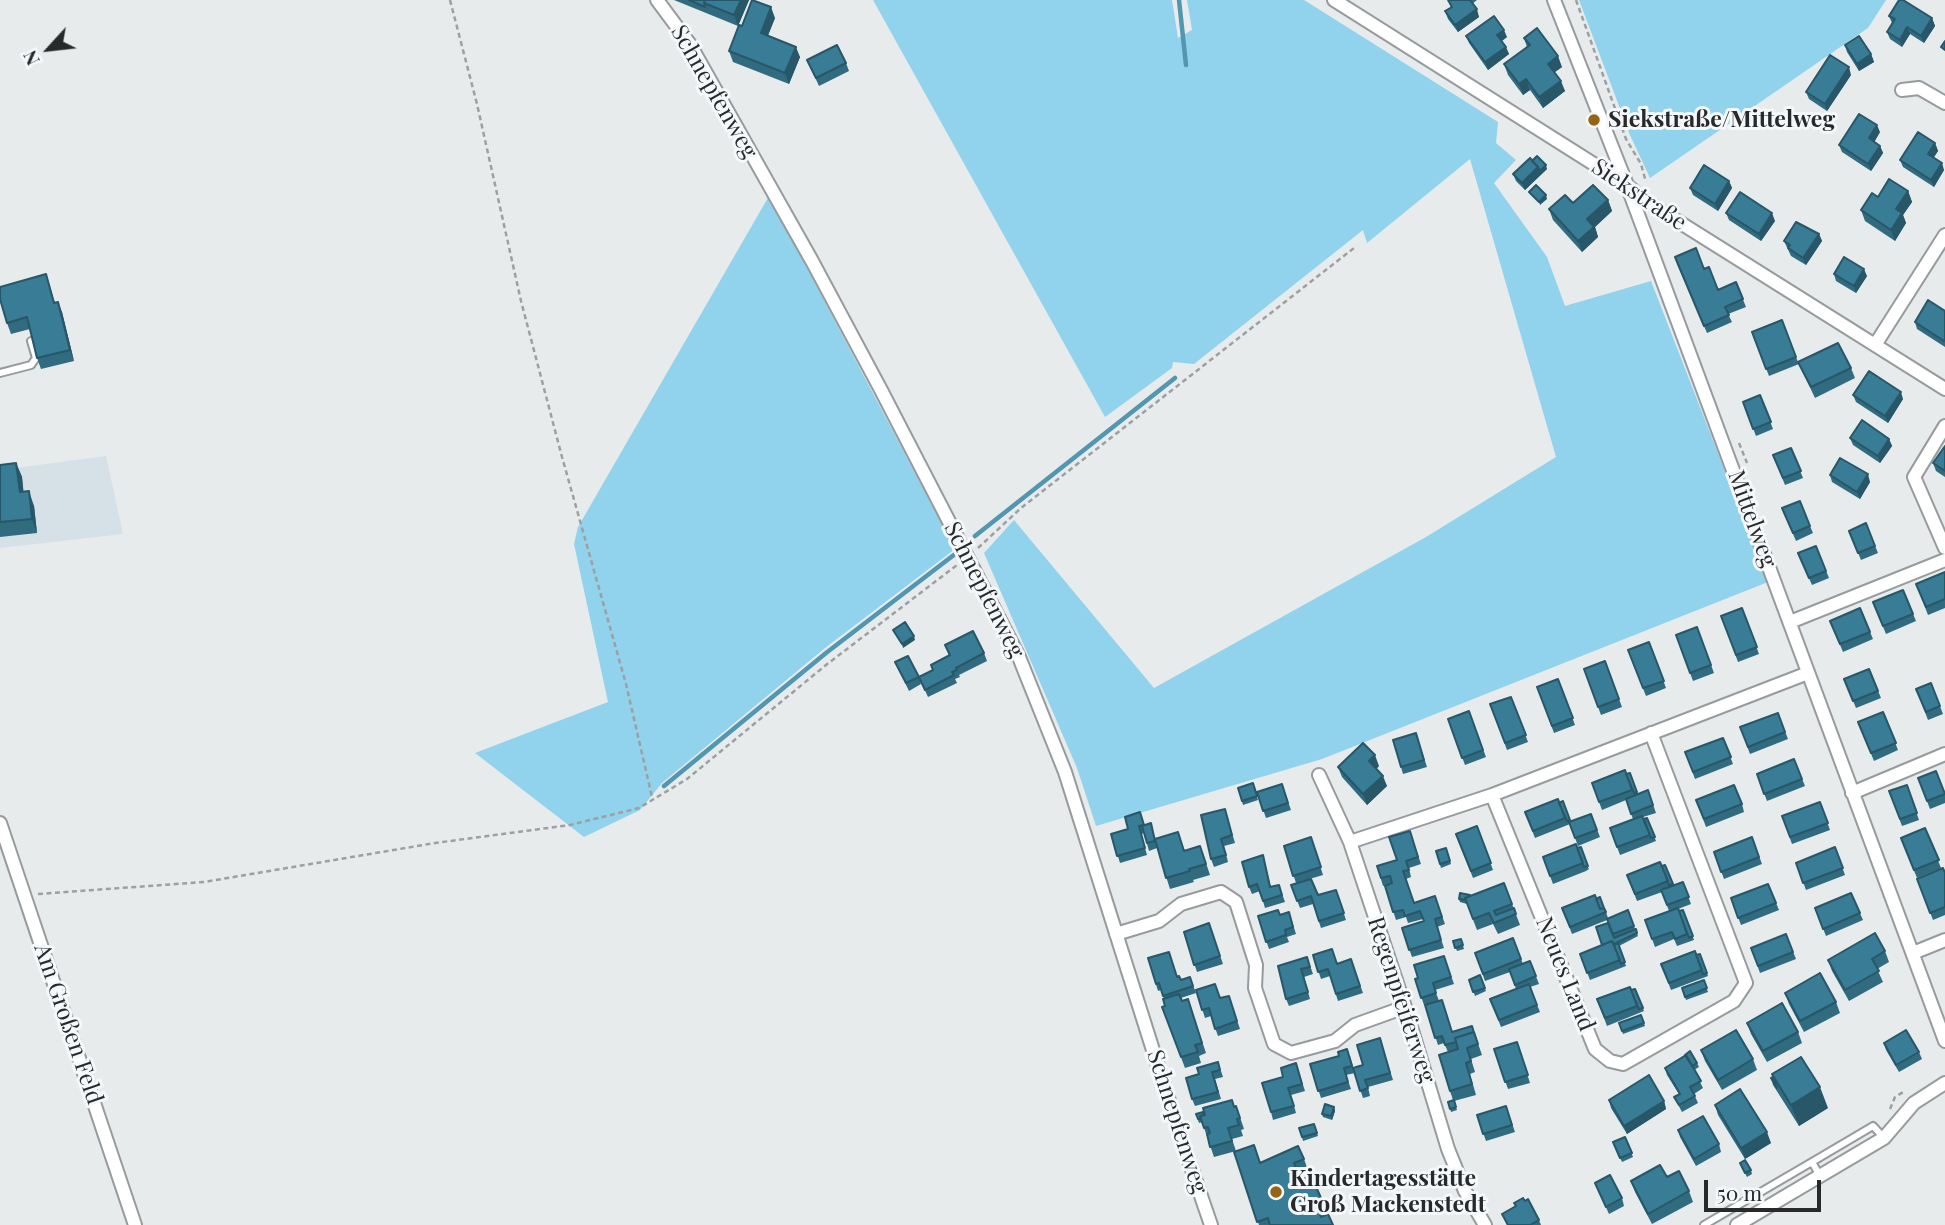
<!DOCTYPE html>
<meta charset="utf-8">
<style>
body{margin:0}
#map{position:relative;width:1945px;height:1225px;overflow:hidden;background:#e7ebec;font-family:"Playfair Display",serif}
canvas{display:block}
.north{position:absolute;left:14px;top:14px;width:70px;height:70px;-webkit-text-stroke:5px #f4f8fa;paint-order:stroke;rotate:243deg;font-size:19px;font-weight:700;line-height:28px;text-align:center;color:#28292a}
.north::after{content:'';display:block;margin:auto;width:24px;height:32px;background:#28292a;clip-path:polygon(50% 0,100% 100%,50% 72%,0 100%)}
.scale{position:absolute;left:1704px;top:1180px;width:117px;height:32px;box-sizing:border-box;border:4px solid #28292a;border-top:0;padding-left:9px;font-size:21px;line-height:24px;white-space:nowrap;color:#28292a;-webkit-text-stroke:5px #f4f8fa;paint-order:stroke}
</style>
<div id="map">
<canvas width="1945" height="1225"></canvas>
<div class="north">N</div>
<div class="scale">50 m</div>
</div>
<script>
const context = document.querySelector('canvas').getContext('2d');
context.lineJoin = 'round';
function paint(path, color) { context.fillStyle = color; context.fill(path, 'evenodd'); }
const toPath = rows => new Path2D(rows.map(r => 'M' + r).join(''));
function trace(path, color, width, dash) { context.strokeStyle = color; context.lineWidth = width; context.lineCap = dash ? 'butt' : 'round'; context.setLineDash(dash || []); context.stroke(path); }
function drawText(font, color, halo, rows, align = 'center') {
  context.font = font + ' "Playfair Display",serif'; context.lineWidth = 6; context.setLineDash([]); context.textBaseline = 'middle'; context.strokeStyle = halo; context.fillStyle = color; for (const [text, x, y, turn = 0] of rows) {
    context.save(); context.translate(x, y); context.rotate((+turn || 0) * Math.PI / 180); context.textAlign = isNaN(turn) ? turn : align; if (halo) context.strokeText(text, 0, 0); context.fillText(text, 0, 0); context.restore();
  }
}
paint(toPath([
 [106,456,123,534,0,548,0,470]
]), '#d5e1e7');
paint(toPath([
 [873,0,1172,0,1178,38,1192,30,1187,0,1304,0,1498,122,1496,143,1516,160,1494,183,1547,257,1565,306,1651,281,1768,582,1322,759,1096,826,1077,768,984,553,1014,520,1154,688,1426,537,1556,457,1470,159,1367,243,1363,230,1194,364,1173,362,1172,368,1105,417],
 [1579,0,1886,0,1868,28,1650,178,1630,135],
 [769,196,955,549,825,648,662,783,640,810,584,837,475,753,608,702,574,544,578,527]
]), '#91d2ec');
trace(toPath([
 [1179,0,1186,65],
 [975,536,1175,378],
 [664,786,826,653,959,551]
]), '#5396b0', 4.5);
const service = toPath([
 [0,373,31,365,36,358,31,341],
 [1812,1162,1873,1126,1884,1138],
 [1704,1225,1812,1162,1820,1176]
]);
const minor = toPath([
 [657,0,689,43,812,261,881,390,1019,657,1065,772,1177,1126,1211,1225],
 [1334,0,1627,185,1644,200,1945,389],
 [1554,0,1627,185,1945,1041],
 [1902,90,1919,88,1945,103],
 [1875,345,1945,235],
 [1945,426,1914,477,1945,548],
 [1790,622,1945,560],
 [1319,775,1350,842,1405,1007,1448,1149,1465,1191,1485,1225],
 [1852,793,1945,754],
 [1492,795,1595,1049,1610,1061,1623,1064,1734,1001,1746,983,1651,733],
 [0,823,135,1225],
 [1350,842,1492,795,1808,673],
 [1116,934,1159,921,1181,904,1221,892,1236,902,1256,965,1255,988,1274,1044,1291,1053,1335,1041,1355,1025,1405,1007],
 [1913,953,1945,940],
 [1737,1225,1884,1138,1914,1103,1945,1083]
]);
trace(service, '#979b9d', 10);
trace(minor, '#979b9d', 16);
trace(toPath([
 [450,0,477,104,521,301,562,457,626,684,652,797],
 [1576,0,1626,139,1641,164,1646,182],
 [1739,443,1747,463],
 [978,548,1021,508,1354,248],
 [38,894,204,882,435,843,570,825,639,808,687,779,826,665,957,565],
 [1890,1109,1895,1097,1905,1091]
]), '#9da0a1', 2.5, [5, 3.5]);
trace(service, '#fff', 6);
trace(minor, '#fff', 12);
paint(toPath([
 [674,0,749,0,738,26],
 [1448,0,1477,0,1472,4,1479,17,1458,32,1448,19,1445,11,1451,7],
 [1889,16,1932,18,1935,26,1924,43,1910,34,1902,47,1890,39,1887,32,1892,23],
 [775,18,768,35,800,57,789,84,733,62,729,51,742,26],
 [1466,36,1507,37,1502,41,1509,54,1488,70,1469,43],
 [1524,38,1562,67,1555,72,1565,91,1543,108,1530,90,1523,95,1508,75,1504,64,1527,47],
 [1845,45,1871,54,1874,62,1859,71,1847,52],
 [807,60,846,63,849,71,819,86],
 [1851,75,1827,111,1809,99,1806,92],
 [1880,132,1874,142,1880,146,1883,153,1871,171,1842,152,1839,145],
 [1935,143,1938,151,1933,158,1944,170,1934,187,1903,167,1900,160],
 [1532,161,1547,169,1525,190,1516,181,1513,174],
 [1729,181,1732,188,1718,211,1693,195,1690,188],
 [1908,191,1912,202,1903,215,1906,223,1895,241,1865,221,1861,210,1878,197],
 [1608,200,1612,211,1595,227,1598,237,1582,252,1553,220,1549,209,1573,203],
 [1726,213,1775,221,1761,241,1729,220],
 [1819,234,1822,241,1806,265,1791,256,1784,241],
 [1677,264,1704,269,1718,290,1736,282,1746,307,1728,314,1732,322,1707,333],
 [46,274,55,303,62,312,74,361,41,369,37,358,30,329,11,334,7,323],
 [1834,274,1867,276,1856,293,1836,281],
 [1945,311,1945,347,1917,329,1915,322],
 [1752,332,1796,357,1798,362,1851,368,1855,378,1815,398,1799,364,1769,376],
 [1760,395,1773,429,1756,436,1743,402],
 [1853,395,1903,399,1888,423,1856,402],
 [1850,438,1889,439,1892,446,1880,463,1853,445],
 [1945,446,1945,477,1936,471,1933,463],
 [1791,448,1803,478,1785,485,1773,455],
 [16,463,22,477,23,492,34,506,37,533,0,537,0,465],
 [1830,475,1870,482,1860,499,1832,482],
 [1782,508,1810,526,1813,533,1796,541],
 [1866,523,1878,553,1861,560,1849,531],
 [1816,546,1829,578,1812,585,1798,553],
 [1945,572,1945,608,1928,615,1916,584],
 [1903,590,1916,621,1886,634,1873,602],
 [1742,608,1759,654,1738,662,1721,616],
 [1860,608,1873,639,1843,652,1833,628],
 [1697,627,1714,673,1693,681,1676,635],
 [1649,642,1666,688,1646,696,1628,650],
 [945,645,984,653,987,661,959,675,960,677,955,679,957,683,928,697,919,677,933,670,949,656],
 [1605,661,1622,707,1601,715,1584,669],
 [895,662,919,677,921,684,909,691],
 [1869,669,1881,698,1856,708,1844,679],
 [1558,679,1575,725,1554,733,1537,687],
 [1931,683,1943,714,1928,720,1916,689],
 [1511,697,1528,742,1507,750,1490,704],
 [1469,711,1486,757,1465,765,1448,719],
 [1883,712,1898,750,1874,761,1858,722],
 [1778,713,1788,739,1750,754,1740,727],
 [1416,733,1427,767,1403,774,1401,767],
 [1723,738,1733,764,1695,779,1685,752],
 [1794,759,1805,786,1767,801,1757,774],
 [1379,766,1376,769,1387,786,1367,805,1342,777,1338,767],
 [1630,773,1638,794,1648,790,1656,813,1643,817,1644,819,1647,818,1656,841,1620,855,1610,828,1633,819,1626,800,1602,810,1592,783],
 [1918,778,1945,793,1945,803,1930,809],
 [1253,783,1258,800,1243,805,1238,788],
 [1282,784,1291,810,1266,818,1257,792],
 [1907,785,1919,820,1902,826,1889,791],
 [1696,800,1742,804,1744,812,1706,827],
 [1563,801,1571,822,1591,814,1600,837,1578,846,1570,824,1535,838,1525,812],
 [1820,802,1830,830,1792,844,1782,816],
 [1227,816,1235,843,1224,846,1228,862,1214,867,1211,859],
 [1145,825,1156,839,1185,851,1204,857,1210,875,1193,880,1194,882,1170,889,1157,848,1149,851,1144,833,1141,834,1147,855,1120,863,1111,834],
 [1477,826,1493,870,1473,878,1456,834],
 [1925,828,1941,868,1917,878,1901,838],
 [1410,831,1421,864,1409,868,1411,877,1406,879,1414,903,1435,896,1445,924,1437,927,1444,948,1412,957,1402,928,1424,921,1423,919,1408,923,1406,917,1396,920,1385,886,1392,883,1383,886,1377,866,1397,860],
 [1311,837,1323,875,1296,883,1284,846],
 [1752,837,1762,864,1724,879,1714,852],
 [1835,847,1845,875,1806,890,1796,863],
 [1446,848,1451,864,1441,868,1436,851],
 [1577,848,1589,869,1586,871,1585,870,1586,871,1553,884,1543,857],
 [1263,855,1271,887,1279,885,1285,902,1265,908,1260,891,1252,894,1249,887],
 [1665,865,1673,885,1683,882,1691,904,1678,909,1679,911,1683,910,1694,940,1677,946,1674,939,1655,947,1645,920,1669,911,1662,892,1637,901,1627,875],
 [1945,873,1945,915,1933,920,1917,879],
 [1504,883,1520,925,1498,934,1493,924,1477,930,1467,904,1460,902,1459,899,1470,896],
 [1768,884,1779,910,1741,925,1731,898],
 [1291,885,1318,895,1336,890,1346,920,1321,928,1313,904,1300,908],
 [1851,893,1863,920,1826,936,1815,908],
 [1596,899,1606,912,1608,918,1634,926,1638,936,1619,946,1626,966,1590,980,1580,954,1602,945,1608,923,1607,920,1572,934,1562,908],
 [1289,912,1296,934,1287,937,1289,942,1269,949,1258,916,1280,915],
 [1209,923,1223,964,1197,972,1184,932],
 [1786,934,1796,959,1760,973,1751,948],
 [1513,938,1523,964,1530,961,1539,984,1530,987,1540,1012,1501,1027,1490,999,1516,989,1510,972,1485,981,1475,953],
 [1461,939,1464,949,1457,951,1453,941],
 [1885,951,1889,962,1877,969,1883,982,1849,1001,1832,971,1828,960],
 [1700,954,1708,976,1671,990,1661,964],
 [1313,955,1337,964,1351,959,1363,993,1338,1001,1330,976,1321,979],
 [1444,956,1454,984,1435,990,1439,1001,1424,1005,1415,979,1418,978],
 [1307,957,1313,974,1304,977,1310,999,1289,1006,1286,999],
 [1148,958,1181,980,1190,977,1196,993,1181,998,1182,1001,1188,999,1206,1053,1199,1056,1201,1063,1185,1068,1162,1007,1165,1006,1164,999,1161,990,1158,991],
 [1480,975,1486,991,1475,996,1469,980],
 [1704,980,1708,992,1686,1000,1682,988],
 [1635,989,1644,1011,1607,1026,1597,999],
 [1196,990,1221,998,1229,996,1240,1029,1218,1036,1211,1016,1205,1018],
 [1785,993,1836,1002,1840,1013,1804,1032,1789,1004],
 [1425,1005,1453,1032,1472,1026,1482,1055,1471,1059,1475,1072,1470,1074,1476,1095,1454,1101,1457,1110,1451,1112,1448,1102,1453,1100,1450,1091,1448,1052,1444,1043,1438,1045],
 [1641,1015,1645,1026,1623,1034,1619,1023],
 [1747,1023,1798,1032,1802,1043,1767,1062,1751,1034],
 [1380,1038,1393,1080,1368,1087,1370,1096,1363,1098,1353,1068,1363,1065],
 [1517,1042,1530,1083,1508,1089,1494,1049],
 [1884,1043,1919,1052,1922,1059,1899,1072,1886,1050],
 [1701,1050,1753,1059,1757,1070,1722,1090,1705,1061],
 [1339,1056,1350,1056,1355,1073,1346,1075,1351,1089,1321,1098,1310,1064],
 [1218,1062,1223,1077,1215,1079,1221,1099,1195,1106,1192,1099,1199,1074],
 [1296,1063,1305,1091,1291,1095,1296,1113,1273,1120,1271,1112,1283,1077],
 [1697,1063,1699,1067,1694,1070,1703,1088,1694,1094,1698,1103,1682,1112,1674,1097,1679,1094,1667,1075,1665,1068],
 [1773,1077,1828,1108,1799,1126,1773,1085,1771,1078],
 [1609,1100,1664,1101,1666,1109,1627,1134,1611,1108],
 [1715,1105,1771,1143,1745,1159,1718,1115],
 [1234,1106,1240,1117,1244,1129,1241,1130,1243,1136,1232,1139,1236,1151,1214,1157,1202,1122,1199,1123,1196,1114],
 [1506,1106,1515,1132,1486,1141,1477,1115],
 [1334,1107,1335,1111,1332,1120,1323,1117,1322,1114],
 [1314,1124,1318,1136,1303,1141,1302,1137],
 [1678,1130,1719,1144,1721,1152,1696,1166,1680,1137],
 [1625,1137,1633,1157,1622,1162,1613,1142],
 [1234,1152,1260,1163,1304,1159,1309,1173,1300,1177,1301,1180,1321,1198,1326,1212,1320,1215,1321,1217,1333,1225,1259,1225],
 [1740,1163,1751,1170,1752,1174,1747,1177],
 [1667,1177,1689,1191,1693,1202,1652,1224,1635,1192,1631,1181],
 [1595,1183,1622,1198,1624,1206,1609,1214],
 [1514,1203,1539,1220,1541,1225,1507,1225,1502,1214,1515,1206]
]), '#306b80');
paint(toPath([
 [741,0,749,0,738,26,734,15],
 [771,7,775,18,765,43,761,33],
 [1477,9,1479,17,1458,32,1455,25],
 [1932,18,1935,26,1924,43,1921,36],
 [1907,27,1910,34,1902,47,1900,40],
 [1504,30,1507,37,1500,42,1497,35],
 [796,47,800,57,789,84,785,73],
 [1506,47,1509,54,1488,70,1485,62],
 [1871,54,1874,62,1859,71,1857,64],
 [1558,56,1562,67,1552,74,1548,64],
 [1849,67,1851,75,1827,111,1825,104],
 [1526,79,1530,90,1523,95,1519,84],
 [1561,81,1565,91,1543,108,1539,97],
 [1877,125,1880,132,1872,146,1869,138],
 [1935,143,1938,151,1931,162,1928,154],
 [1880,146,1883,153,1871,171,1868,164],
 [1942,163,1944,170,1934,187,1931,180],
 [1546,165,1547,169,1525,190,1522,183,1538,167],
 [1729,181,1732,188,1718,211,1715,204],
 [1908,191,1912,202,1903,215,1906,223,1895,241,1891,230,1896,209],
 [1546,195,1547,199,1540,205,1539,202],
 [1608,200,1612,211,1595,227,1598,237,1582,252,1578,241,1587,219],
 [1772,213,1775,221,1761,241,1759,234],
 [1819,234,1822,241,1806,265,1803,258],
 [1864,269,1867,276,1856,293,1854,286],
 [58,302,62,312,74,361,70,350],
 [1901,392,1903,399,1888,423,1885,416],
 [1889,439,1892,446,1880,463,1878,456],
 [16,463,22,477,25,506,20,492],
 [1868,474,1870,482,1860,499,1857,492],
 [29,491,34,506,37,533,32,519],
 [914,636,915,640,903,648,902,644],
 [1375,755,1379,766,1373,772,1369,761],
 [1383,776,1387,786,1367,805,1363,794],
 [1820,1087,1828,1108,1799,1126,1791,1105],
 [1664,1101,1666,1109,1627,1134,1624,1126],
 [1334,1107,1335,1111,1332,1120,1331,1116],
 [1767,1132,1771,1143,1745,1159,1741,1148]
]), '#275768');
const building = toPath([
 [689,0,705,0,704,3,705,7,689,0],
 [705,0,741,0,734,15,704,3,705,0],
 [752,0,771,7,761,33,796,47,785,73,729,51,739,25,742,26,752,0],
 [1448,0,1470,0,1477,9,1455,25,1445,11,1452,7,1448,0],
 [1899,0,1903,0,1932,18,1921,36,1907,27,1900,40,1887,32,1895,19,1889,16,1899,0],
 [1494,16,1504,30,1497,35,1506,47,1485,62,1466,36,1494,16],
 [1537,28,1558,56,1548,64,1561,81,1539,97,1526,79,1519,84,1504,64,1530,45,1524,38,1537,28],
 [1859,36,1871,54,1857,64,1845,45,1859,36],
 [1945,41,1945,50,1941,47,1945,41],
 [837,45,846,63,816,78,807,60,837,45],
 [1830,55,1849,67,1825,104,1806,92,1830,55],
 [1859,114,1877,125,1869,138,1880,146,1868,164,1839,145,1859,114],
 [1918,132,1935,143,1928,154,1942,163,1931,180,1900,160,1918,132],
 [1537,156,1546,165,1540,171,1538,167,1532,161,1537,156],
 [1530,158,1538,167,1522,183,1513,174,1530,158],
 [1704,165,1729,181,1715,204,1690,188,1704,165],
 [1889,179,1908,191,1896,209,1902,213,1891,230,1861,210,1872,193,1878,197,1889,179],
 [1536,185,1546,195,1539,202,1529,192,1536,185],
 [1593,185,1608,200,1587,219,1594,227,1578,241,1549,209,1565,195,1573,203,1593,185],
 [1740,192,1772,213,1759,234,1726,213,1740,192],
 [1796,222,1819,234,1803,258,1788,248,1790,245,1784,241,1796,222],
 [1696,248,1704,269,1709,267,1718,290,1736,282,1743,299,1725,307,1729,315,1704,326,1675,257,1696,248],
 [1844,257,1864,269,1854,286,1834,274,1844,257],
 [46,274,54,303,58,302,70,350,37,358,27,317,7,323,0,299,0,287,46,274],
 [1928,300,1945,311,1945,339,1944,341,1915,322,1928,300],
 [1782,320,1796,357,1766,369,1752,332,1782,320],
 [1838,343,1851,368,1811,387,1798,362,1838,343],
 [1869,371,1901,392,1885,416,1853,395,1869,371],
 [1760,395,1771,422,1753,429,1743,402,1760,395],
 [1862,420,1889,439,1878,456,1850,438,1862,420],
 [1945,446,1945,471,1933,463,1945,446],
 [1791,448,1801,471,1783,478,1773,455,1791,448],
 [1840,458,1868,474,1857,492,1830,475,1840,458],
 [16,463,20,492,29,491,32,519,0,522,0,465,16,463],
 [1800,501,1810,526,1793,533,1782,508,1800,501],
 [1866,523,1875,546,1858,553,1849,531,1866,523],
 [1816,546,1826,571,1809,578,1798,553,1816,546],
 [1945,572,1945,599,1926,607,1916,584,1945,572],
 [1903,590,1913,614,1883,626,1873,602,1903,590],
 [1742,608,1757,647,1736,655,1721,616,1742,608],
 [1860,608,1870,632,1840,644,1830,621,1860,608],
 [905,622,914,636,902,644,893,630,905,622],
 [1697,627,1711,665,1690,673,1676,635,1697,627],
 [973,631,984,653,956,668,957,670,952,672,954,675,925,690,919,677,933,670,931,665,950,655,945,645,973,631],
 [1649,642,1664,681,1643,688,1628,650,1649,642],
 [908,656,919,677,906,683,895,662,908,656],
 [1605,661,1619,699,1598,707,1584,669,1605,661],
 [1869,669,1878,691,1853,701,1844,679,1869,669],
 [1558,679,1573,718,1552,726,1537,687,1558,679],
 [1931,683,1940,706,1926,712,1916,689,1931,683],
 [1511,697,1526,735,1505,743,1490,704,1511,697],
 [1469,711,1483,750,1462,758,1448,719,1469,711],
 [1883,712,1896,743,1871,753,1858,722,1883,712],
 [1778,713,1785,732,1748,747,1740,727,1778,713],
 [1416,733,1424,760,1401,767,1393,740,1416,733],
 [1723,738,1731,757,1693,772,1685,752,1723,738],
 [1363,743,1375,755,1369,761,1383,776,1363,794,1338,767,1363,743],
 [1794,759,1802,779,1764,794,1757,774,1794,759],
 [1625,770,1632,790,1599,802,1592,783,1625,770],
 [1936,771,1945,794,1927,801,1918,778,1936,771],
 [1630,773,1637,792,1634,793,1626,774,1630,773],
 [1253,783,1257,796,1242,801,1238,788,1253,783],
 [1282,784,1288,803,1263,811,1257,792,1282,784],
 [1734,785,1742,804,1704,819,1696,800,1734,785],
 [1907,785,1917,813,1900,819,1889,791,1907,785],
 [1648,790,1653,805,1631,814,1626,799,1648,790],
 [1558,799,1565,818,1533,831,1525,812,1558,799],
 [1563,801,1570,820,1567,821,1559,803,1563,801],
 [1820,802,1828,823,1790,837,1782,816,1820,802],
 [1225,809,1232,835,1221,839,1226,855,1211,859,1201,815,1225,809],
 [1140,812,1144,825,1139,826,1145,848,1117,856,1111,834,1128,829,1125,817,1140,812],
 [1591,814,1597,830,1575,838,1569,822,1591,814],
 [1642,816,1650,835,1617,847,1610,828,1642,816],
 [1647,818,1655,837,1651,838,1644,819,1647,818],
 [1151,823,1155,841,1147,843,1142,826,1151,823],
 [1477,826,1491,863,1471,871,1456,834,1477,826],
 [1925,828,1939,860,1914,870,1901,838,1925,828],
 [1410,831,1418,857,1406,861,1409,870,1403,871,1414,903,1435,896,1442,917,1435,919,1441,940,1409,950,1402,928,1424,921,1420,911,1405,916,1403,910,1393,912,1385,886,1392,883,1390,876,1381,878,1377,866,1397,860,1389,837,1410,831],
 [1178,832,1184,851,1200,846,1206,864,1189,869,1190,871,1166,878,1155,839,1178,832],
 [1311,837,1321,867,1293,876,1284,846,1311,837],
 [1752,837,1759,857,1721,872,1714,852,1752,837],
 [1576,844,1583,863,1550,876,1543,857,1576,844],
 [1581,847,1588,866,1584,867,1577,848,1581,847],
 [1835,847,1843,868,1803,883,1796,863,1835,847],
 [1446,848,1450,861,1440,864,1436,851,1446,848],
 [1263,855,1270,887,1279,885,1282,895,1263,901,1257,884,1249,887,1242,862,1263,855],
 [1660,862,1668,881,1635,894,1627,875,1660,862],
 [1665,865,1673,884,1669,885,1662,866,1665,865],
 [1943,868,1945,873,1945,907,1930,913,1917,879,1943,868],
 [1311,879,1318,895,1336,890,1344,913,1319,921,1311,896,1297,901,1291,885,1311,879],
 [1683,882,1689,897,1667,905,1661,890,1683,882],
 [1504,883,1512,904,1494,911,1496,915,1514,908,1516,914,1494,923,1489,913,1473,919,1465,898,1504,883],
 [1768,884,1776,903,1738,918,1731,898,1768,884],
 [1460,893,1470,895,1469,896,1465,898,1466,900,1459,899,1460,893],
 [1851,893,1860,913,1823,929,1815,908,1851,893],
 [1595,895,1600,909,1604,908,1606,912,1570,927,1562,908,1595,895],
 [1600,897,1604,908,1600,909,1596,899,1600,897],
 [1678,908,1687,934,1675,939,1672,932,1652,939,1645,920,1678,908],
 [1278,910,1280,915,1289,912,1293,927,1285,930,1286,935,1266,942,1258,916,1278,910],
 [1628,910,1634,926,1613,934,1607,919,1628,910],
 [1683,910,1693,936,1689,938,1679,911,1683,910],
 [1209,923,1220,956,1194,965,1184,932,1209,923],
 [1608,923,1614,938,1636,929,1637,933,1614,944,1612,941,1602,945,1596,927,1608,923],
 [1875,933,1885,951,1872,959,1879,971,1845,990,1828,960,1875,933],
 [1786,934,1793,952,1758,966,1751,948,1786,934],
 [1513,938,1521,959,1483,974,1475,953,1513,938],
 [1461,939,1463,945,1455,948,1453,941,1461,939],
 [1612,941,1620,960,1587,973,1580,954,1612,941],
 [1618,943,1625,962,1621,964,1614,945,1618,943],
 [1332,949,1337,964,1351,959,1360,986,1336,994,1328,969,1318,972,1313,955,1332,949],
 [1695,951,1702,970,1669,983,1661,964,1695,951],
 [1169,952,1177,977,1179,976,1181,980,1190,977,1193,986,1163,996,1159,983,1156,984,1148,958,1169,952],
 [1700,954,1707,973,1703,974,1696,955,1700,954],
 [1444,956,1451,977,1433,983,1436,993,1421,998,1415,979,1418,978,1414,965,1444,956],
 [1307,957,1310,967,1301,969,1308,992,1286,999,1278,966,1307,957],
 [1530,961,1536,976,1515,985,1509,969,1530,961],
 [1820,973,1836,1002,1800,1021,1785,993,1820,973],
 [1480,975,1485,988,1473,992,1469,980,1480,975],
 [1704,980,1707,988,1685,997,1682,988,1704,980],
 [1215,984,1220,998,1229,996,1237,1021,1215,1029,1209,1008,1202,1010,1196,990,1215,984],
 [1529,984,1537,1005,1499,1020,1490,999,1529,984],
 [1630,987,1637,1006,1605,1018,1597,999,1630,987],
 [1635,989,1643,1008,1639,1009,1631,990,1635,989],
 [1179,994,1182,1001,1188,999,1202,1043,1195,1045,1198,1052,1181,1057,1162,1007,1165,1006,1163,999,1179,994],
 [1442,1000,1452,1032,1472,1026,1475,1036,1474,1032,1455,1038,1456,1042,1445,1045,1442,1036,1435,1038,1425,1005,1442,1000],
 [1782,1003,1798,1032,1763,1051,1747,1023,1782,1003],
 [1641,1015,1644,1023,1622,1031,1619,1023,1641,1015],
 [1736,1030,1753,1059,1718,1080,1701,1050,1736,1030],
 [1906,1030,1919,1052,1896,1065,1884,1043,1906,1030],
 [1474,1032,1478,1044,1467,1048,1471,1061,1466,1063,1472,1084,1450,1091,1439,1055,1458,1049,1455,1038,1474,1032],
 [1380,1038,1390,1073,1365,1080,1368,1088,1360,1091,1353,1068,1363,1065,1357,1045,1380,1038],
 [1517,1042,1528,1075,1505,1082,1494,1049,1517,1042],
 [1347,1049,1352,1066,1344,1068,1348,1082,1318,1091,1310,1064,1339,1056,1338,1052,1347,1049],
 [1690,1051,1697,1063,1692,1066,1685,1055,1690,1051],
 [1686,1055,1701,1081,1690,1087,1695,1096,1679,1105,1674,1097,1680,1094,1665,1068,1686,1055],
 [1801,1057,1820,1087,1791,1105,1772,1074,1801,1057],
 [1218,1062,1220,1070,1212,1072,1218,1092,1192,1099,1186,1078,1199,1074,1197,1068,1218,1062],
 [1296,1063,1302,1084,1288,1088,1294,1106,1271,1112,1262,1083,1283,1077,1281,1068,1296,1063],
 [1649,1075,1664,1101,1624,1126,1609,1100,1649,1075],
 [1773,1077,1777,1088,1771,1078,1773,1077],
 [1740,1089,1767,1132,1741,1148,1715,1105,1740,1089],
 [1232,1100,1234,1107,1236,1106,1240,1118,1237,1119,1239,1125,1228,1128,1232,1141,1210,1147,1207,1134,1210,1133,1208,1127,1204,1128,1200,1116,1205,1115,1203,1108,1232,1100],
 [1454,1100,1456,1107,1450,1109,1448,1102,1454,1100],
 [1325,1104,1334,1107,1331,1116,1322,1114,1325,1104],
 [1506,1106,1512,1125,1483,1134,1477,1115,1506,1106],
 [1203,1112,1204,1115,1200,1116,1201,1118,1198,1119,1196,1114,1203,1112],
 [1703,1116,1719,1144,1694,1159,1678,1130,1703,1116],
 [1314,1124,1317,1133,1302,1137,1299,1128,1314,1124],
 [1625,1137,1632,1153,1620,1158,1613,1142,1625,1137],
 [1254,1145,1260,1163,1298,1146,1304,1159,1294,1163,1301,1180,1311,1175,1321,1198,1314,1201,1321,1217,1328,1214,1333,1225,1270,1225,1268,1218,1257,1222,1234,1152,1254,1145],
 [1745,1160,1751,1170,1745,1173,1740,1163,1745,1160],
 [1660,1165,1667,1177,1679,1171,1689,1191,1648,1214,1631,1181,1660,1165],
 [1610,1175,1622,1198,1606,1207,1595,1183,1610,1175],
 [1523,1198,1525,1201,1528,1199,1539,1220,1530,1225,1508,1225,1502,1214,1516,1206,1514,1203,1523,1198]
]);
paint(building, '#387c95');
trace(building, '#275768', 2);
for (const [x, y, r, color] of [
 [1594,120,7,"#946614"],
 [1276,1192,7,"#946614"]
]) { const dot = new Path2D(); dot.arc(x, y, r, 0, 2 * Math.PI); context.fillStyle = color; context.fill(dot); trace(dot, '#f4f8fa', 2.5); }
drawText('23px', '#28292a', '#f4f8fa', [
 ["Schnepfenweg",714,92,60],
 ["Siekstraße",1639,195,34],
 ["Mittelweg",1752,519,70],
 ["Schnepfenweg",984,590,63],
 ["Neues Land",1565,974,68],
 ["Regenpfeiferweg",1401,1000,72],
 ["Am Großen Feld",68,1024,71],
 ["Schnepfenweg",1177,1122,72]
]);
drawText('bold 23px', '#28292a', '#f4f8fa', [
 ["Siekstraße/Mittelweg",1608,120],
 ["Kindertagesstätte",1290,1179],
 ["Groß Mackenstedt",1290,1205]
], 'left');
</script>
